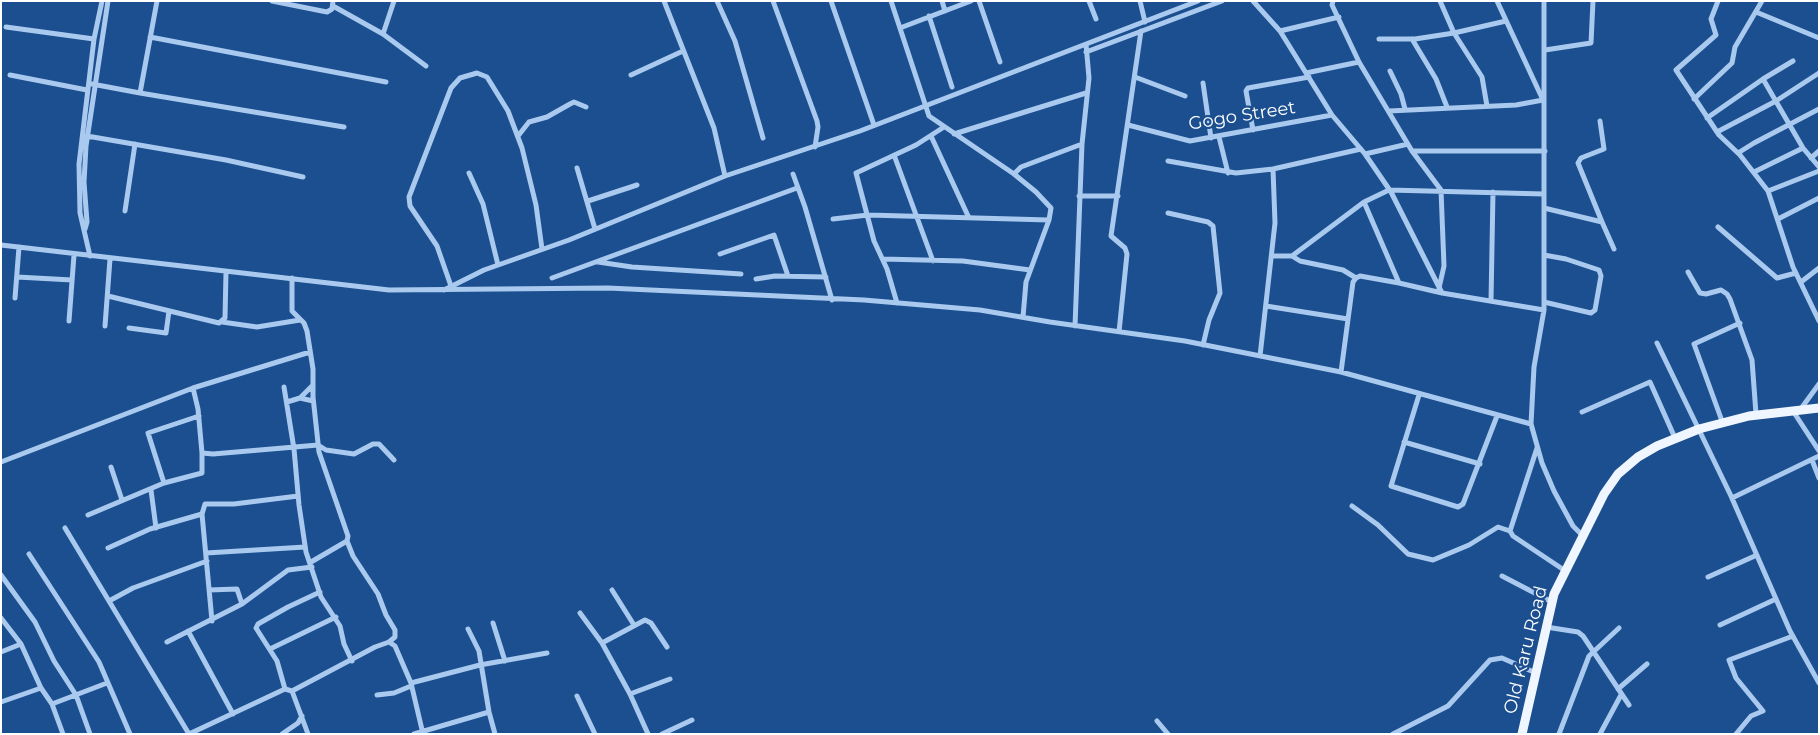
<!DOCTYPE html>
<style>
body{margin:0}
#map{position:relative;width:1820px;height:735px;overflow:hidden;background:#1b4f8f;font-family:Montserrat,sans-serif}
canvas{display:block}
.frame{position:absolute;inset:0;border:2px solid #fff;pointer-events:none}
</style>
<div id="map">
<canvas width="1820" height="735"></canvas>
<div class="frame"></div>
</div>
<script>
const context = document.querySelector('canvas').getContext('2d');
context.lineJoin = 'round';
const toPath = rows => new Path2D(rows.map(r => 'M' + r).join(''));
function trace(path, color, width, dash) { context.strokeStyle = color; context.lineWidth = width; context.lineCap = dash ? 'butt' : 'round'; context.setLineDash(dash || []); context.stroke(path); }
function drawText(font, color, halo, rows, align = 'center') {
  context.font = font + ' Montserrat,sans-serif'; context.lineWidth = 4.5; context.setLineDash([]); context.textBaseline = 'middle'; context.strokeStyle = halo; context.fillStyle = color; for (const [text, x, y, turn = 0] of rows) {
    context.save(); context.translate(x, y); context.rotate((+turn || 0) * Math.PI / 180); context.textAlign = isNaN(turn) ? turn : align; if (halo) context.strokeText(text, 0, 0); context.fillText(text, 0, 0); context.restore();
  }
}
trace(toPath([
 [272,1,327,12,332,9,333,1],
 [664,1,714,128,725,176],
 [717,1,735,41,763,138],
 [773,1,817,121,818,127,815,147],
 [831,1,874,125],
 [891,1,929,116,1014,174],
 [942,1,945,11],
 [979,1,1000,62],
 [1089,1,1096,19],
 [1140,1,1145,22],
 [1253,1,1280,31,1332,115,1365,154,1391,192,1442,293,1544,310],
 [1333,1,1332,5,1359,62,1412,151,1441,190,1444,266,1439,288],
 [1440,1,1454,33,1482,77,1487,106],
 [1718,1,1711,19,1716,35,1676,70,1719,135,1740,155,1768,191,1793,267,1819,321],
 [333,6,383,34,426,66],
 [1756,12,1819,38],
 [929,16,952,87],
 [6,27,94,39],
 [900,28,971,1],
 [1280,31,1339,17],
 [383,34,394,1],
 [150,37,386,82],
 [1379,39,1415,39,1454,33,1506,21],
 [1412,39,1436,79,1447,107],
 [1545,50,1591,43,1593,1],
 [1086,52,1222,1],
 [1390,71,1401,94,1405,109],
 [1306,73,1359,62],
 [10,75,87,90],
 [631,75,683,51],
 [1135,77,1185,96],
 [1763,79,1803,148,1819,167],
 [1203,83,1211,138],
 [92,84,140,93,157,1],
 [140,93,344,127],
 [1694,99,1732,63,1735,47,1762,1],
 [1389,111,1516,105,1543,100,1497,1],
 [1707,118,1763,79,1793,61],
 [1600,121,1604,149,1581,158,1578,163,1602,222],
 [1128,125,1190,141,1332,115],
 [1253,130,1246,91,1248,88,1309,77],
 [1717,132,1776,101,1819,73],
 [954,134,1086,93],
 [87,136,226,160,303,177],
 [518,136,529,122,547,117,570,104,574,102,586,107],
 [931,136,969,218],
 [1219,137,1228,173],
 [1412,151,1545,151],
 [1738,153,1754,143,1819,109],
 [1365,154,1408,144],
 [894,155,933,261],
 [1811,158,1819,151],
 [1168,161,1236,173,1273,169,1361,149],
 [577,168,595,229],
 [1754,172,1803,148],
 [469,173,483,204,498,265],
 [793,174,805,207,832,300],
 [1768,191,1819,171],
 [1079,196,1118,196],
 [588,201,637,185],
 [1364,202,1399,283],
 [1544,208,1602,222,1614,249],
 [125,211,135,144],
 [1168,213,1208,222,1213,226,1220,293,1209,320,1203,345],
 [833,219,868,215,1049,220],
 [1778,219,1819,198],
 [1718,227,1777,278,1796,273],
 [85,229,87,222,84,182,86,146,108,1],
 [1,245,389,290,608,288,864,300,980,310,1050,322,1185,341,1341,372,1531,424,1542,463,1554,491,1573,526,1582,535],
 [720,254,774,235,788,276],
 [90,256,80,213,79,164,94,39,102,1],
 [1272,256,1292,256,1300,261,1343,270,1356,278],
 [1292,256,1364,202,1389,190,1544,194],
 [883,259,963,261,1030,270],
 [598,262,632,267,741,274],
 [1688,272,1700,293,1706,294,1721,290,1727,294,1730,299,1752,360,1756,414],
 [17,277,72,280],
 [292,278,292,311,304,323,307,331,313,369,313,397,319,452,348,536,347,541,311,562],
 [552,278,797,188],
 [756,279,775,276,826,277],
 [1801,282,1819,268],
 [451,286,437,246,410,206,409,197,451,88,460,78,477,73,487,77,508,111,522,148,536,205,542,249],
 [444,290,484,270,569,240,725,176,860,131,1198,1],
 [108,296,219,323,225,318,226,272],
 [15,298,19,247],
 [1491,301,1493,192],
 [1544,302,1591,313,1595,310,1601,276,1599,270,1566,259,1544,255],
 [897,303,887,269,874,241,856,173,916,145,944,127],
 [1266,306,1348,319],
 [1023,317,1026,282,1049,220,1051,208,1036,192,1014,174,1021,167,1082,144],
 [69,321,74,255],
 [222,322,257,327,300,320],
 [105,326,110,259],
 [1075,326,1082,144,1089,78,1086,44],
 [129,328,166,333,169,311],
 [1119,332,1127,254,1125,248,1111,236,1141,31],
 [1657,343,1731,496,1790,631,1819,683],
 [1260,356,1275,223,1273,169],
 [1341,372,1353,282,1356,278,1360,276,1399,283,1442,293],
 [284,387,294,449,299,505,306,552,321,597,340,626,344,644,352,661],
 [193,388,198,409,202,453,213,454,318,445,326,450,354,454,373,444,379,444,394,460],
 [1419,395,1391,486,1458,507,1463,504,1497,416],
 [300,398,313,385],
 [287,402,300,398,313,401],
 [1800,410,1819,384],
 [1793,411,1819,451],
 [1582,412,1650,382,1675,438],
 [1722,421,1694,344,1740,323],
 [1531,424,1534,367,1544,310,1544,1],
 [1404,442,1480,464],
 [1537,448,1510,531,1513,536,1564,570],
 [1812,460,1819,478],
 [1,462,193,388,310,352],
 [111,467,122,500],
 [164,483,148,433,199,416],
 [151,490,156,528],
 [1732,498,1819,456],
 [1352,506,1378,525,1408,554,1433,560,1469,545,1498,527,1510,531],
 [88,515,164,483,202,473,202,453],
 [65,528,189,734],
 [347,541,353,556,378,594,386,615,395,630,395,637,389,642],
 [108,548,150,529,202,514],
 [206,553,305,547],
 [29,554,99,662,130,734],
 [1,575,35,622,54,661,76,695,90,734],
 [1502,576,1552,602],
 [1708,577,1757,555],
 [209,590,237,589,242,604],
 [612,590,634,625],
 [109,601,133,588,207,561],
 [580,613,602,643,630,694,648,734],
 [1,618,21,644,41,688,52,704,63,734],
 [212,621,202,514,205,504,234,504,298,496],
 [493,623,505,661],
 [1720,625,1776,599],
 [1546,627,1578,632,1583,636,1629,705],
 [468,629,479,651,489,712,495,734],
 [188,631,233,714],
 [167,642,242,604,288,570,312,567],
 [602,643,645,620,651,623,667,647],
 [270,649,336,617],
 [1,652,21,644],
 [411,683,480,665,547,653],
 [285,689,277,661,256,628,258,624,288,607,320,592],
 [1618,689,1647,664],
 [292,691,308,734],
 [630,694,670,679],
 [377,695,394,693,411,686],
 [577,696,595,734],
 [1,702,41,688],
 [52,704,107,683],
 [1157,721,1168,734],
 [189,734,285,689,292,691,375,647,389,642,395,646,411,683,423,734],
 [282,734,298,723,302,716],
 [414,734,489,712],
 [662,734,692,720],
 [1393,734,1448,706,1490,660,1502,658,1536,673],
 [1559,734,1589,656,1619,628],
 [1600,734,1621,695],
 [1736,734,1751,716,1763,711,1736,678,1729,660,1793,636]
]), '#a9c9ee', 5);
trace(toPath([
 [1522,734,1554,594,1604,494,1618,474,1638,457,1657,446,1699,429,1749,416,1819,408]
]), '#f0f6ff', 9);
drawText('18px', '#fff', '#1b4f8f', [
 ["Gogo Street",1242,116,-9],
 ["Old Karu Road",1526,650,-76]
]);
</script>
